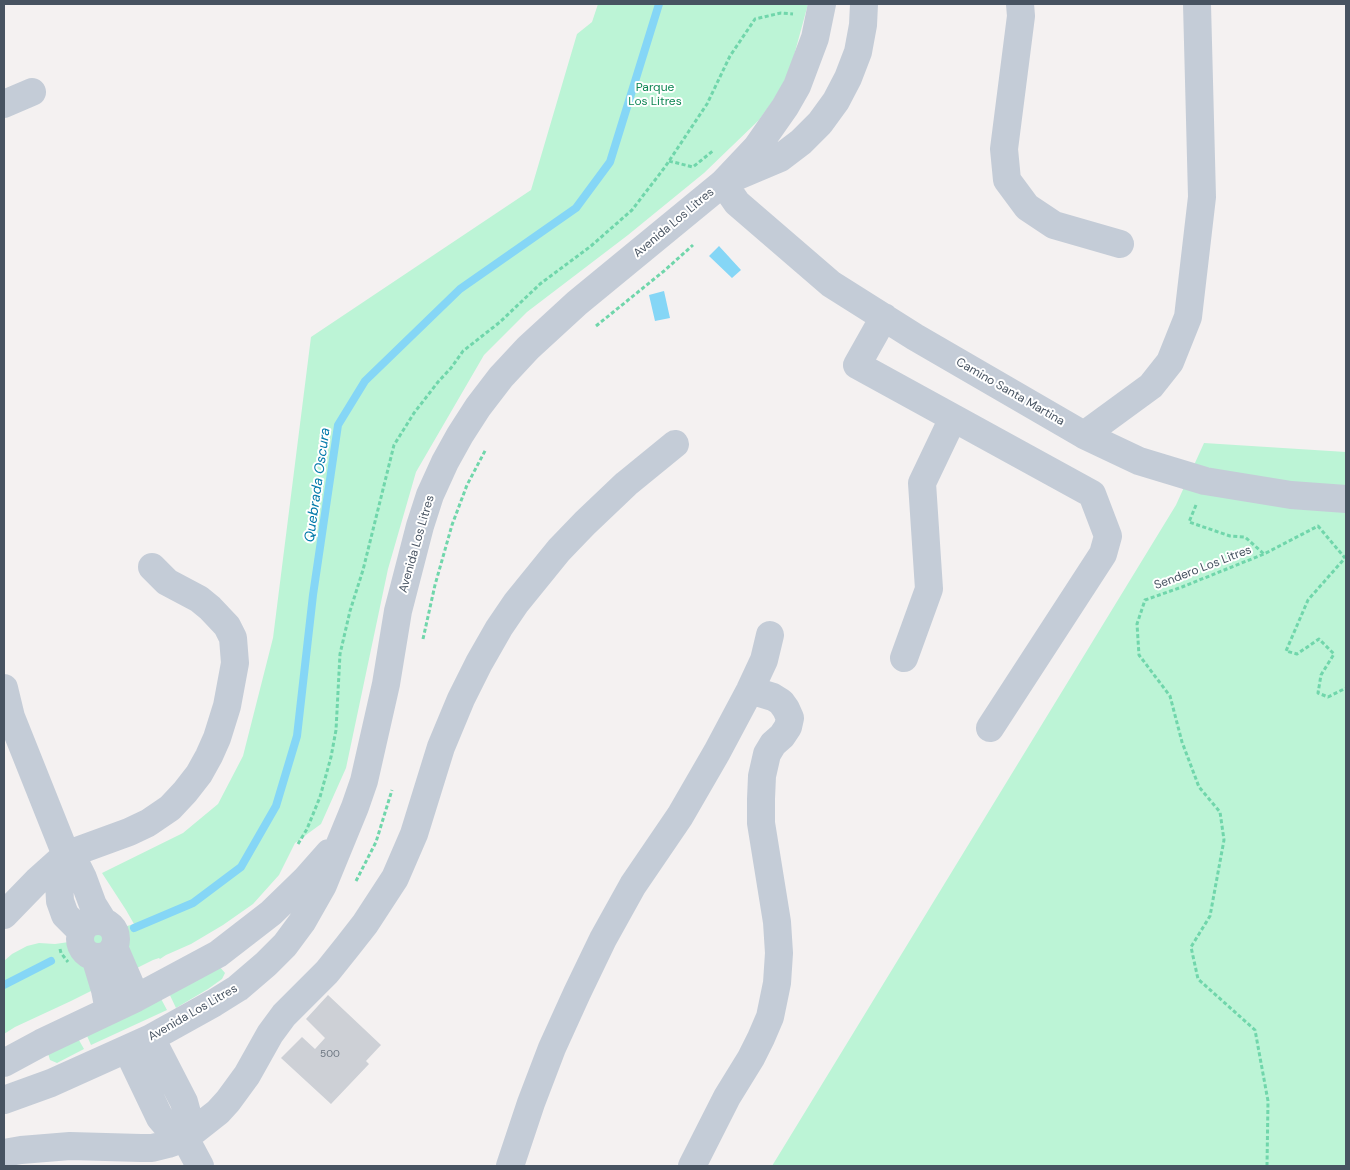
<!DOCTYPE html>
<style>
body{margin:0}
#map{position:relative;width:1350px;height:1170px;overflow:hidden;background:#f4f1f1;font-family:"DM Sans",sans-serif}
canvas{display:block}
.frame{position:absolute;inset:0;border:5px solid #475361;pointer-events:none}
</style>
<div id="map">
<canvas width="1350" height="1170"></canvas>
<div class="frame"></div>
</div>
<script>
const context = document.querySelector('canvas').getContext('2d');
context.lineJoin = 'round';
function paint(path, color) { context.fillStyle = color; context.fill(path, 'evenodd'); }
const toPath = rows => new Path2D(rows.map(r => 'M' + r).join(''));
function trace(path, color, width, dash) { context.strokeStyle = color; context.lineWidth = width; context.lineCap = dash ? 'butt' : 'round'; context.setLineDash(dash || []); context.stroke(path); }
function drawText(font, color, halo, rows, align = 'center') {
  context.font = font + ' "DM Sans",sans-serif'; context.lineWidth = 4; context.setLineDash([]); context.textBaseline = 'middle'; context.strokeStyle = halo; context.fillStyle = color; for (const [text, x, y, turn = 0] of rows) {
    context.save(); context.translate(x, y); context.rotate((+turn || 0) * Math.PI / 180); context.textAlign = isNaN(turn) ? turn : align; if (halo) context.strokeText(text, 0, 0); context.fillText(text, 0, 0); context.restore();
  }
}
paint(toPath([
 [598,4,808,4,792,63,783,84,772,102,759,120,704,173,628,235,527,312,484,355,416,472,388,569,346,768,321,824,295,843,279,875,253,904,223,925,191,944,166,955,160,959,159,958,153,960,71,1001,15,1027,4,1034,4,961,12,954,27,946,39,943,55,944,76,941,134,924,126,910,102,873,183,833,218,804,243,756,273,638,311,337,531,190,577,34,592,22],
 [1204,443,1346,452,1346,1166,772,1166,1176,505],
 [219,966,225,973,222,979,208,989,176,1008,167,989],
 [159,995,167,1010,91,1045,84,1029],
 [75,1033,84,1049,57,1063,50,1060,47,1050]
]), '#bcf4d6');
paint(toPath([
 [719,246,741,270,732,278,709,256],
 [664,291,670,318,655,321,649,295]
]), '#85d6f6');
trace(toPath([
 [134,928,193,903,241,867,276,806,297,736,313,595,338,425,365,381,460,289,576,208,610,162,659,4],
 [4,985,51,961]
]), '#85d6f6', 8);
paint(toPath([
 [328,995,381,1045,366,1061,369,1064,331,1104,281,1058,302,1037,315,1049,325,1038,306,1019]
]), '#cdd0d6');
trace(toPath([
 [669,161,693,167,714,150],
 [596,326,664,271,693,245],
 [1196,505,1189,522,1230,536,1245,537,1264,554],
 [423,639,435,585,452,525,467,485,486,449],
 [298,844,307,829,320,797,331,757,336,730,340,654,350,611,363,570,394,445,414,413,438,382,451,368,463,351,500,322,540,284,591,246,632,210,665,167,707,104,730,56,755,19,781,13,793,14],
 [356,881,376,842,392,790],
 [60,949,61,953,68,962],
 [1267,1166,1268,1101,1255,1030,1198,979,1191,947,1210,916,1224,840,1220,812,1199,787,1182,742,1170,696,1139,655,1137,624,1145,600,1182,587,1264,554,1318,526,1345,558,1308,600,1286,651,1297,654,1319,639,1334,654,1321,675,1318,693,1328,697,1346,688]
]), '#70d6ab', 3, [4, 2.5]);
trace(toPath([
 [1020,4,1021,16,1004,149,1007,180,1027,207,1054,225,1120,244],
 [4,104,32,92],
 [735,177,780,158,801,142,820,123,836,101,848,78,858,52,863,25,864,4],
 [723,183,737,203,831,284,915,337,1084,435,1139,461,1205,481,1291,495,1346,499],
 [884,317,857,365,1092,494,1108,536,1103,554,990,728],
 [1084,435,1151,386,1170,362,1188,317,1202,197,1197,4],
 [904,658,929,589,922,483,953,418],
 [4,688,11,717,66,855,78,868,83,878,93,905,103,921],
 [66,855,62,868,59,882,60,901,65,915,81,931],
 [4,915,37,881,66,855,129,832,148,823,170,808,185,792,199,774,209,756,217,738,227,706,235,663,233,638,227,626,210,608,199,599,167,582,152,567],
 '80 939a18 18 0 1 1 36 0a18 18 0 1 1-36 0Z',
 [114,947,136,998],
 [95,957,105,990,109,1011],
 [151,1038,184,1102,187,1113,187,1125,185,1138],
 [127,1049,160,1118,166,1125,174,1132,185,1138,200,1166],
 [4,1063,41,1043,136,998,218,954,271,913,306,879,329,853],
 [4,1100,51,1083,151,1038,214,1003,238,988,266,964,285,945,302,922,323,885,355,807,364,781,386,684,398,611,420,526,430,495,445,462,460,435,478,407,501,377,528,348,577,303,723,183,757,147,785,107,797,86,815,38,822,4],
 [4,1153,21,1150,70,1146,141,1148,152,1148,168,1144,185,1138,218,1112,228,1101,247,1075,270,1034,284,1015,327,972,347,947,365,924,395,878,414,834,441,747,461,699,479,663,499,628,516,603,559,550,585,523,626,484,675,444],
 [510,1166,531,1103,552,1048,577,993,603,939,633,885,680,816,717,752,750,690,764,660,770,635],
 [692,1166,727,1097,751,1058,761,1038,770,1017,777,983,779,953,777,922,761,823,761,799,762,776,767,754,773,744,782,736,788,727,790,718,786,709,781,702,773,697,750,690]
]), '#c4ccd7', 28);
drawText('10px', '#68727e', null, [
 ["500",330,1054]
]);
drawText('12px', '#0e8653', '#fff', [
 ["Parque",655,88],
 ["Los Litres",655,102]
]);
drawText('12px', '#475361', '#fff', [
 ["Avenida Los Litres",674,223,-40],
 ["Camino Santa Martina",1010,392,30],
 ["Avenida Los Litres",417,544,-74],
 ["Sendero Los Litres",1203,568,-21],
 ["Avenida Los Litres",193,1013,-30]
]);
drawText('italic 14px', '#027aaa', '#fff', [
 ["Quebrada Oscura",318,485,-82]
]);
</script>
